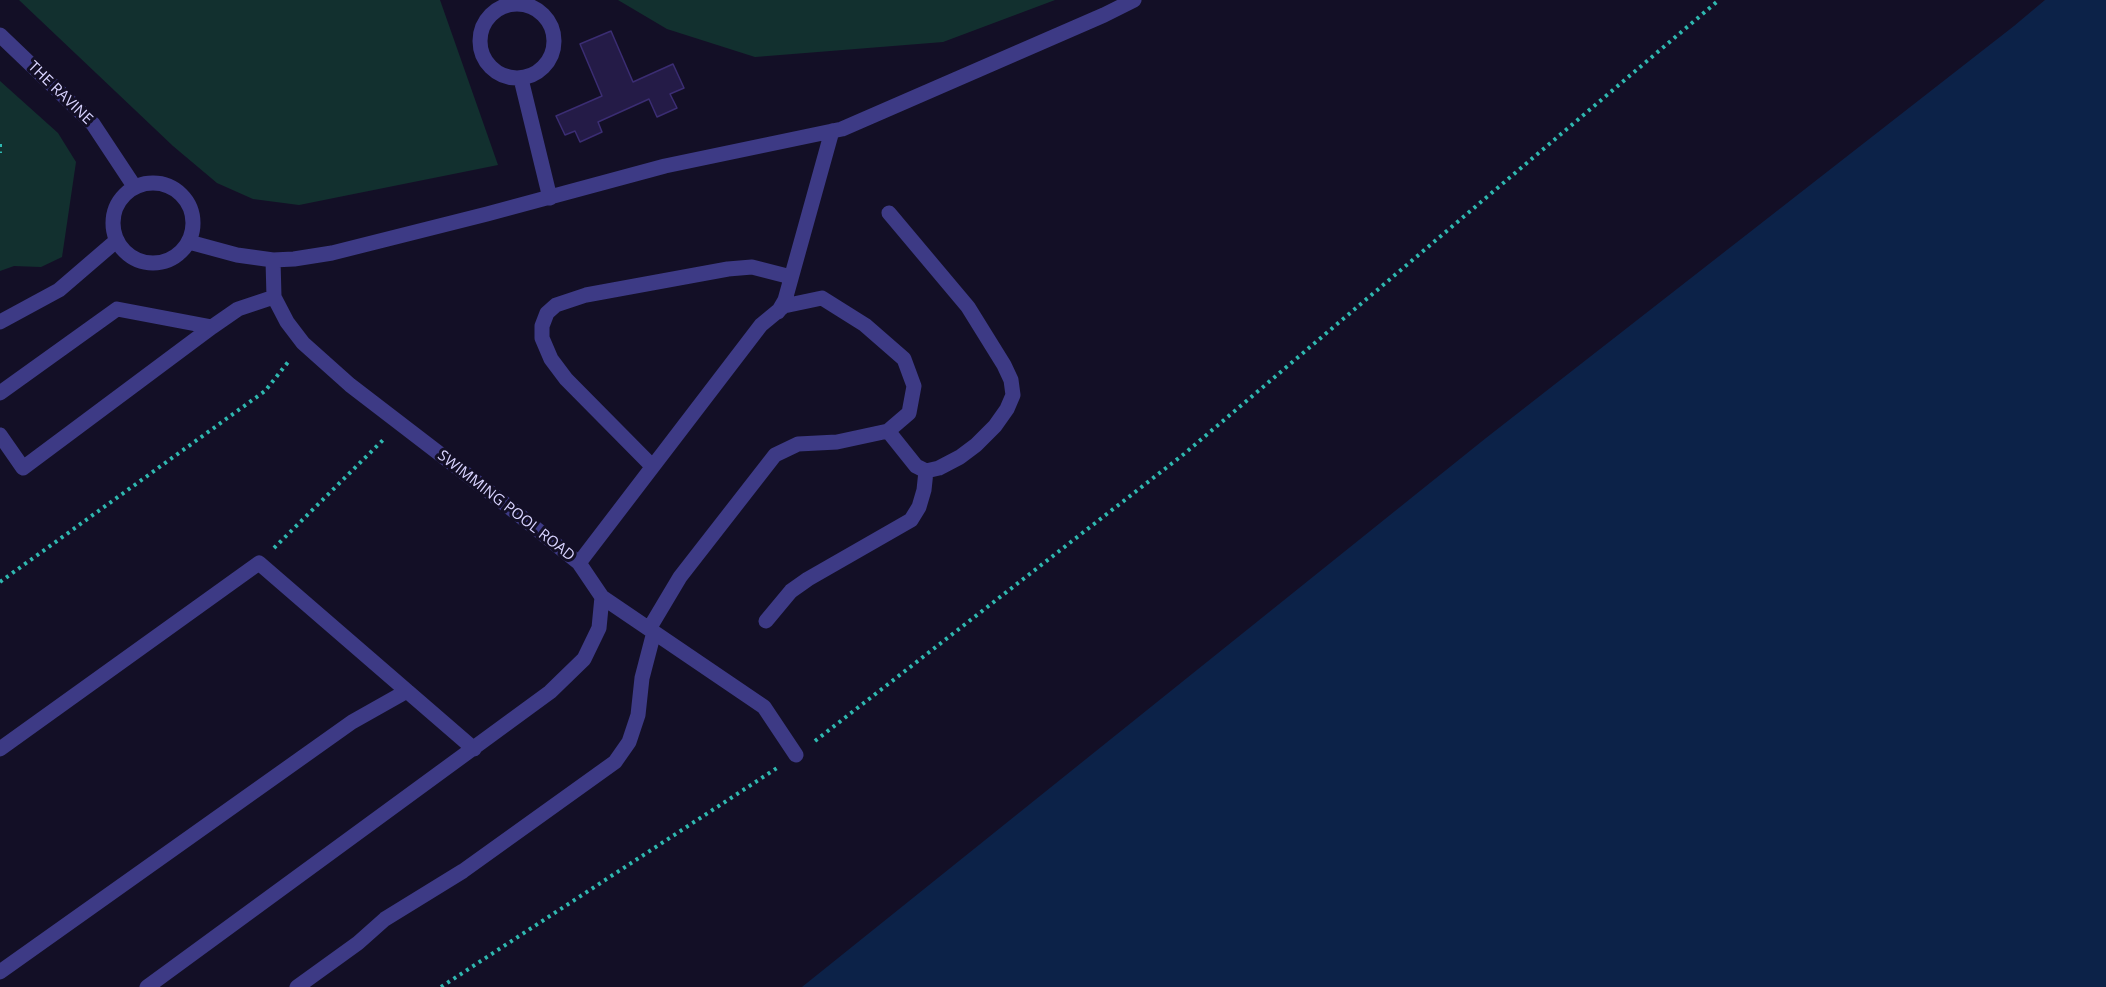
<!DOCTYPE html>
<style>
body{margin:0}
canvas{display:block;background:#130f26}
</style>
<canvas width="2106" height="987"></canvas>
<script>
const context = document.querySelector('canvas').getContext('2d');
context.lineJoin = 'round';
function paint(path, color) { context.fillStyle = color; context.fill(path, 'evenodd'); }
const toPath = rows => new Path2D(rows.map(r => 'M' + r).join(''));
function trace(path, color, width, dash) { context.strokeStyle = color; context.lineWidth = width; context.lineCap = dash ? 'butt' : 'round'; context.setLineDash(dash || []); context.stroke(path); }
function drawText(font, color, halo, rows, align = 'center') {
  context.font = font + ' "Open Sans",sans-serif'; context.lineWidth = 6; context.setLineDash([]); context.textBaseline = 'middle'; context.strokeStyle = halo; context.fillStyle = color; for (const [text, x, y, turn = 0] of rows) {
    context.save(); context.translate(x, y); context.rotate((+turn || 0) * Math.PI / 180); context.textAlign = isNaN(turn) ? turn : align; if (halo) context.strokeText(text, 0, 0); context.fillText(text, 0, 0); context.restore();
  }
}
paint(toPath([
 [19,0,440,0,498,165,299,205,253,199,217,183,173,146],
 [618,0,1055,0,943,42,755,57,667,29],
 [0,81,58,133,76,162,62,257,41,267,14,266,0,271]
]), '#12302f');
paint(toPath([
 [2045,0,2106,0,2106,987,802,987,1486,438,2014,26]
]), '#0c2248');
const building = toPath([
 [611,31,633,82,673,64,684,88,670,94,677,108,657,117,649,99,598,122,602,132,580,142,575,131,565,135,556,116,602,96,580,44,611,31]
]);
paint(building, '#241b47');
trace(building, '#3b2d73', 1.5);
trace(toPath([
 [0,144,0,153],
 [274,548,384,439],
 [0,582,265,391,289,361],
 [815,741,1184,454,1719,0],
 [441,987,777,768]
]), '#2fb8b0', 4, [3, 4.5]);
trace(toPath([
 '480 41a37 37 0 1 1 74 0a37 37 0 1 1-74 0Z',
 [0,35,93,124,134,186],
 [521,79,550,198],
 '113 223a40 40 0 1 1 80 0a40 40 0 1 1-80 0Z',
 [189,242,237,255,273,260,294,259,332,253,487,214,665,166,842,129,1104,15,1134,0],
 [273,260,274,297,287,322,303,343,350,385,509,507,579,563,602,597,764,707,796,755],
 [778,312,785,300,832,131],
 [0,322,59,290,116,241],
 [0,393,117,309,212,327],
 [888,431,916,466,926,471,939,468,960,457,976,445,995,426,1007,409,1013,395,1011,380,1004,365,968,307,889,213],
 [0,435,23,468,212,327,238,309,274,297],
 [652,466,566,379,551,359,542,338,542,326,547,313,556,305,586,295,728,269,752,267,791,277],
 [579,563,761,325,784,306,822,298,865,325,904,359,914,386,909,413,888,431,837,442,798,444,775,455,680,577,649,629],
 [766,621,791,591,808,579,911,520,919,507,924,490,926,471],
 [0,749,259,563,474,749],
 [0,972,352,722,407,691],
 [147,987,550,692,584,659,599,628,602,597],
 [297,987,358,943,385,919,463,871,615,762,629,742,638,715,642,678,654,632]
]), '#3d3a85', 15);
drawText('15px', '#d9d4ff', '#130f26', [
 ["THE RAVINE",60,93,44],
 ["SWIMMING POOL ROAD",506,506,38]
]);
</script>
